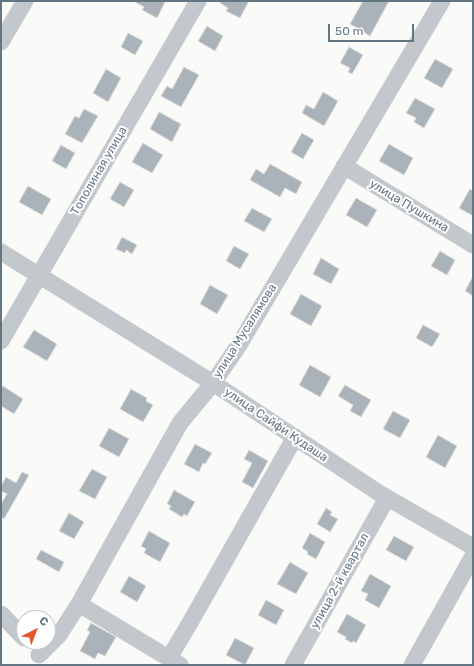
<!DOCTYPE html>
<meta charset="utf-8">
<style>
body{margin:0}
#map{position:relative;width:474px;height:666px;overflow:hidden;background:#fafaf8;font-family:Rubik,sans-serif}
canvas{display:block}
.frame{position:absolute;inset:0;border:2px solid #657683;pointer-events:none}
.north{position:absolute;left:16px;top:610px;width:40px;height:40px;box-sizing:border-box;background:#fff;border:1px solid #c1c8cd;border-radius:50%;rotate:42deg;font-size:11px;font-weight:700;line-height:16px;text-align:center;color:#657683}
.north::after{content:'';display:block;margin:auto;width:14px;height:18px;background:#e4572e;clip-path:polygon(50% 0,100% 100%,50% 72%,0 100%)}
.scale{position:absolute;left:328px;top:24px;width:86px;height:18px;box-sizing:border-box;border:2px solid #657683;border-top:0;padding-left:5px;font-size:12px;line-height:14px;white-space:nowrap;color:#657683;-webkit-text-stroke:3px #fff;paint-order:stroke}
</style>
<div id="map">
<canvas width="474" height="666"></canvas>
<div class="frame"></div>
<div class="north">С</div>
<div class="scale">50 m</div>
</div>
<script>
const context = document.querySelector('canvas').getContext('2d');
context.lineJoin = 'round';
function paint(path, color) { context.fillStyle = color; context.fill(path, 'evenodd'); }
const toPath = rows => new Path2D(rows.map(r => 'M' + r).join(''));
function trace(path, color, width, dash) { context.strokeStyle = color; context.lineWidth = width; context.lineCap = dash ? 'butt' : 'round'; context.setLineDash(dash || []); context.stroke(path); }
function drawText(font, color, halo, rows, align = 'center') {
  context.font = font + ' Rubik,sans-serif'; context.lineWidth = 4; context.setLineDash([]); context.textBaseline = 'middle'; context.strokeStyle = halo; context.fillStyle = color; for (const [text, x, y, turn = 0] of rows) {
    context.save(); context.translate(x, y); context.rotate((+turn || 0) * Math.PI / 180); context.textAlign = isNaN(turn) ? turn : align; if (halo) context.strokeText(text, 0, 0); context.fillText(text, 0, 0); context.restore();
  }
}
const building = toPath([
 [136,1,163,1,165,2,157,18,142,10,144,7,135,2,136,1],
 [221,1,249,1,240,18,226,11,228,8,220,3,221,1],
 [363,1,389,1,370,36,350,24,363,1],
 [207,26,223,36,215,51,198,41,207,26],
 [128,33,143,41,135,55,121,47,128,33],
 [349,47,363,55,352,74,348,72,350,68,340,63,349,47],
 [435,59,453,69,442,88,424,78,435,59],
 [184,67,199,75,181,107,161,96,167,86,172,89,184,67],
 [106,69,121,78,108,102,93,93,106,69],
 [323,92,338,101,324,126,302,113,306,105,314,109,323,92],
 [415,98,435,109,424,128,414,122,416,118,406,113,415,98],
 [84,109,98,116,82,143,65,134,75,116,79,118,84,109],
 [159,112,181,124,172,142,150,129,159,112],
 [302,133,314,140,303,159,291,152,302,133],
 [143,143,163,155,152,173,132,162,143,143],
 [389,144,413,158,404,175,379,161,389,144],
 [61,145,75,153,66,169,52,161,61,145],
 [270,164,302,182,296,194,285,188,280,197,250,180,256,169,264,174,270,164],
 [120,182,134,190,124,207,110,199,120,182],
 [28,186,51,199,42,215,19,202,28,186],
 [470,189,473,191,473,216,459,208,470,189],
 [356,198,377,210,367,227,346,215,356,198],
 [252,208,272,219,264,232,244,221,252,208],
 [122,237,137,245,132,254,126,250,125,253,116,249,122,237],
 [234,246,249,254,240,269,226,261,234,246],
 [440,251,455,260,447,275,431,266,440,251],
 [321,258,339,269,331,284,313,274,321,258],
 [473,276,473,296,465,291,473,276],
 [210,285,228,295,217,314,200,304,210,285],
 [301,294,322,306,311,326,290,314,301,294],
 [423,325,440,334,432,347,416,338,423,325],
 [34,330,57,344,47,361,23,347,34,330],
 [310,365,331,377,320,397,299,385,310,365],
 [345,385,371,400,361,417,350,411,353,405,338,396,345,385],
 [3,386,23,399,14,414,1,406,1,389,3,386],
 [131,389,147,398,146,401,153,405,143,422,120,409,131,389],
 [393,411,410,420,400,438,383,429,393,411],
 [109,428,129,439,119,457,99,446,109,428],
 [438,435,457,446,445,468,426,457,438,435],
 [195,444,212,453,205,464,203,463,199,472,184,464,195,444],
 [249,450,268,461,253,488,242,482,252,463,244,459,249,450],
 [92,469,107,477,95,499,79,491,92,469],
 [22,472,29,475,4,519,1,517,1,504,7,494,1,491,1,486,6,477,16,483,22,472],
 [174,490,195,502,187,516,184,514,182,517,169,509,171,506,167,504,174,490],
 [326,508,332,512,330,515,338,519,330,532,317,524,326,508],
 [69,513,84,522,74,539,59,531,69,513],
 [149,531,170,543,160,562,144,553,146,549,141,546,149,531],
 [310,533,325,542,316,559,307,554,308,552,302,548,310,533],
 [394,536,414,547,406,561,386,550,394,536],
 [41,550,64,562,59,572,36,559,41,550],
 [290,562,308,573,296,594,277,584,290,562],
 [370,574,391,586,379,608,365,600,368,594,361,591,370,574],
 [129,576,146,586,137,602,120,592,129,576],
 [266,600,284,610,276,625,258,615,266,600],
 [347,614,366,625,356,643,353,641,352,643,345,639,346,637,337,632,347,614],
 [91,623,116,637,105,656,98,653,95,659,80,651,90,632,87,630,91,623],
 [235,638,254,648,245,665,226,655,235,638]
]);
paint(building, '#aab3b9');
trace(building, '#dcdcda', 1);
trace(toPath([
 [1,42,25,1],
 [344,166,473,245],
 [1,252,213,383,379,493,473,547],
 [1,341,198,1],
 [79,604,180,665],
 [1,614,24,638],
 [39,655,59,635,79,604,180,423,213,383,239,345,442,1],
 [169,658,191,621,295,437],
 [293,665,387,498],
 [412,665,473,556]
]), '#c3c8cc', 17);
drawText('12px', '#657683', '#fff', [
 ["Тополиная улица",99,171,-60],
 ["улица Пушкина",409,206,31],
 ["улица Мусалямова",245,331,-58],
 ["улица Сайфи Кудаша",276,425,34],
 ["улица 2-й квартал",340,581,-61]
]);
</script>
